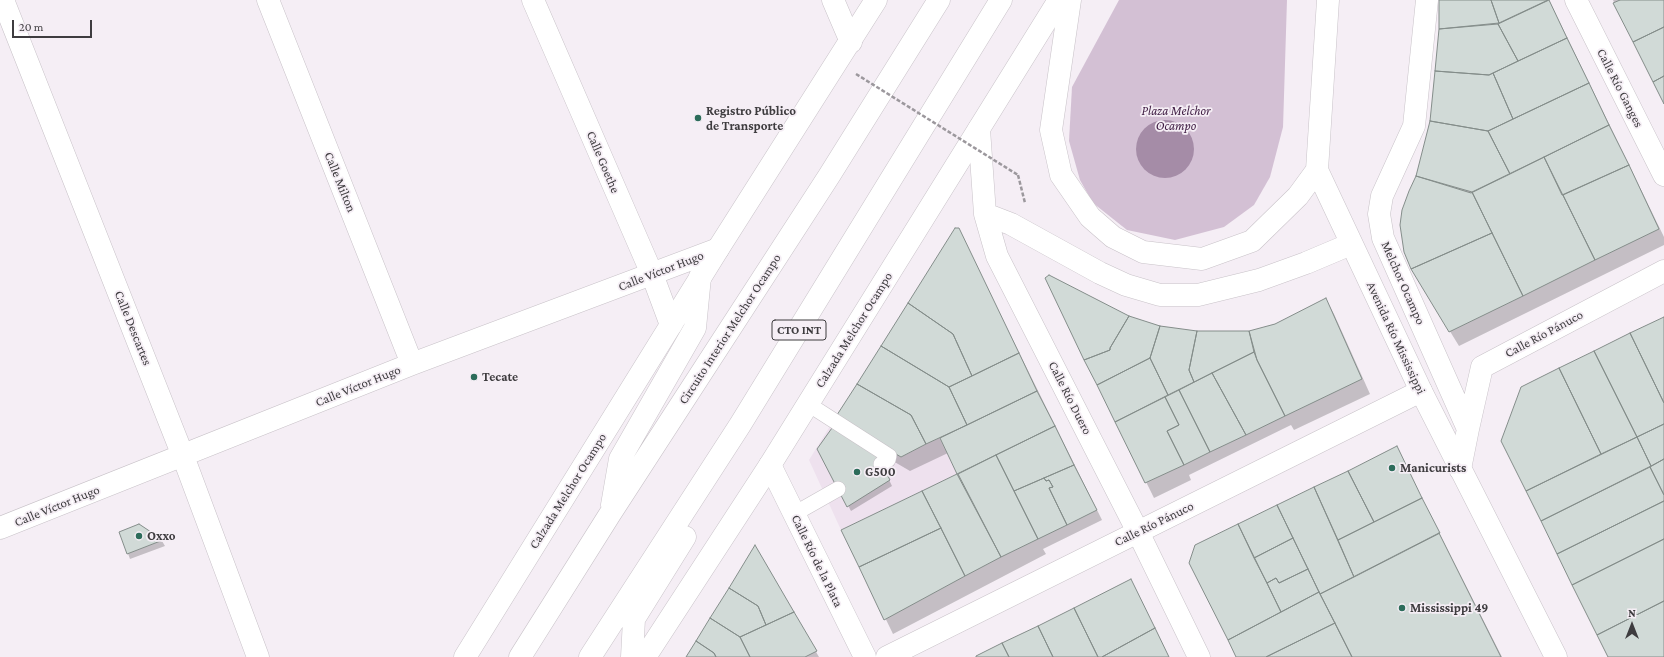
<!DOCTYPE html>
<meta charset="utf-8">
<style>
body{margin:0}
#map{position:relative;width:1664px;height:657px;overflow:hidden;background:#f5eef5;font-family:"Crimson Pro",serif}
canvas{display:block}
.north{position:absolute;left:1612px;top:605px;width:40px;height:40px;-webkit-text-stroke:3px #f5eef5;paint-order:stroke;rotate:0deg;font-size:11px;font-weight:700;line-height:16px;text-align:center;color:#3e3c3f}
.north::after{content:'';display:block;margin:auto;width:14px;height:18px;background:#3e3c3f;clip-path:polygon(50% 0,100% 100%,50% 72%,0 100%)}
.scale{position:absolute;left:12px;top:20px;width:80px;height:18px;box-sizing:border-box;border:2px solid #3e3c3f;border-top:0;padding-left:5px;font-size:12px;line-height:14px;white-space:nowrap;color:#3e3c3f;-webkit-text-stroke:3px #f5eef5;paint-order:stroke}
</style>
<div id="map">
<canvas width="1664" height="657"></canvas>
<div class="north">N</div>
<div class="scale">20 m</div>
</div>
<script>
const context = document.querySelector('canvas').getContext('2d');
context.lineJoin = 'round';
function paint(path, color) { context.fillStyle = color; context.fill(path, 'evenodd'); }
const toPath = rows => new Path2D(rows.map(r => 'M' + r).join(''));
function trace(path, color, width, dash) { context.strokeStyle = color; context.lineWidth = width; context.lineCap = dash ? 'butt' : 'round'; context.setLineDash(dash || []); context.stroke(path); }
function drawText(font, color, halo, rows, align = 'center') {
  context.font = font + ' "Crimson Pro",serif'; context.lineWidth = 3.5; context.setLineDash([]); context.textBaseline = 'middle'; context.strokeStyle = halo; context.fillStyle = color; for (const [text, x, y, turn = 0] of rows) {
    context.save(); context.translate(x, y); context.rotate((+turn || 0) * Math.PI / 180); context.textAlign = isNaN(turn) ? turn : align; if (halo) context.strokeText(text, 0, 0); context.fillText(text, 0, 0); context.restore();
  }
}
paint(toPath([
 [835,418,901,457,939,438,957,474,841,530,809,460]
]), '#eee1ee');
paint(toPath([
 [1119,0,1287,0,1283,127,1270,177,1254,205,1224,227,1175,240,1127,230,1093,203,1080,180,1069,141,1072,87]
]), '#d3c0d4');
paint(toPath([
 '1136 149a29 29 0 1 1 58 0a29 29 0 1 1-58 0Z'
]), '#a58ca7');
paint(toPath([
 [1440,0,1549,0,1664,237,1664,245,1459,346,1421,284,1417,178,1431,121,1440,29],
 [1613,0,1664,0,1664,103],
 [958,229,1102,520,1043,549,1046,554,893,634,843,531,959,474,948,453,910,471,845,433],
 [1046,279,1128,317,1160,326,1203,333,1249,332,1251,336,1326,299,1334,314,1370,394,1294,430,1291,425,1189,475,1191,480,1154,498],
 [1664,318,1664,657,1609,657,1502,441],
 [1396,448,1502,657,1237,657,1190,563,1278,506],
 [818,449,880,461,892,486,851,511],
 [139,525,162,541,165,546,130,559,120,532],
 [755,547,819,657,687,657],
 [1131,581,1169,657,977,657]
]), '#0003');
const building = toPath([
 [1439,0,1491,0,1499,23,1439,29,1439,0],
 [1491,0,1548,0,1499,23,1491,0],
 [1549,0,1567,38,1518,61,1498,24,1549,0],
 [1620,0,1664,0,1664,27,1633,42,1613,3,1620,0],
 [1498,24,1518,61,1489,75,1435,71,1439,29,1498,24],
 [1664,27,1664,76,1653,82,1633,42,1664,27],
 [1567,38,1589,83,1513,119,1493,73,1567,38],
 [1435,71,1489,75,1493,73,1513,119,1488,131,1430,121,1435,71],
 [1664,76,1664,104,1653,82,1664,76],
 [1589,83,1609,125,1510,174,1488,131,1589,83],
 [1430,121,1488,131,1510,174,1471,193,1416,176,1430,121],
 [1609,125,1629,165,1562,195,1544,157,1609,125],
 [1544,157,1595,260,1523,296,1472,192,1544,157],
 [1629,165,1659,229,1595,260,1563,195,1629,165],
 [1416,176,1472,192,1492,233,1411,269,1404,252,1400,225,1402,210,1409,191,1416,176],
 [955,228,959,228,1019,353,972,376,953,334,908,303,955,228],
 [1492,233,1523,296,1449,332,1411,269,1492,233],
 [1049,275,1129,316,1110,348,1110,350,1084,360,1045,278,1049,275],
 [1326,298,1362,379,1285,416,1257,360,1249,331,1275,324,1326,298],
 [908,303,953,334,972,376,949,387,881,346,908,303],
 [1129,316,1160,326,1150,358,1097,385,1084,360,1110,350,1110,348,1129,316],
 [1664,317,1664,403,1630,333,1664,317],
 [1160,326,1197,331,1189,370,1194,382,1168,395,1150,358,1160,326],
 [1197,331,1249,331,1254,352,1194,382,1189,370,1197,331],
 [1630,333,1664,403,1664,424,1637,437,1594,351,1630,333],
 [881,346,949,387,967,425,926,444,911,415,857,384,881,346],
 [1594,351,1637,437,1601,454,1559,368,1594,351],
 [1254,352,1257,360,1285,416,1246,435,1212,373,1254,352],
 [1019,353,1037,391,967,425,949,387,1019,353],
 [1150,358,1168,395,1115,422,1097,385,1150,358],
 [1559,368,1601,454,1526,491,1501,441,1521,387,1559,368],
 [1212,373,1246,435,1210,452,1179,390,1212,373],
 [857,384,911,415,926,444,901,457,835,418,857,384],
 [1179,390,1210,452,1184,465,1167,431,1179,425,1165,397,1179,390],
 [1037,391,1055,426,957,474,940,438,1037,391],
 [1165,397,1179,425,1167,431,1184,465,1145,483,1115,422,1165,397],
 [1664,424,1664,459,1651,466,1637,437,1664,424],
 [1055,426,1074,465,1014,491,996,455,1055,426],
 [832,428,877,455,890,480,847,507,817,449,832,428],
 [1637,437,1651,466,1541,521,1526,491,1637,437],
 [1397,446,1422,498,1374,522,1348,471,1397,446],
 [996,455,1038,539,1001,557,958,474,996,455],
 [1664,459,1664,495,1650,467,1664,459],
 [1074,465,1097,510,1067,525,1049,488,1053,487,1049,480,1046,481,1044,478,1074,465],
 [1650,467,1664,495,1664,501,1557,554,1541,521,1650,467],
 [1348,471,1374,522,1338,540,1314,487,1348,471],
 [957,474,1001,557,965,576,922,491,957,474],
 [1044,478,1046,481,1049,480,1053,487,1049,488,1067,525,1038,539,1014,491,1044,478],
 [1314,487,1354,577,1320,594,1277,505,1314,487],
 [922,491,941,528,859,567,841,530,922,491],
 [1422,498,1440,533,1354,577,1338,540,1422,498],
 [1664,501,1664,539,1572,585,1557,554,1664,501],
 [1277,505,1293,538,1254,558,1238,524,1277,505],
 [139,524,163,540,127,554,119,532,139,524],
 [1238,524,1281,612,1228,640,1189,563,1195,545,1238,524],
 [941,528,965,576,884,620,859,567,941,528],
 [1439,533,1501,657,1352,657,1320,594,1439,533],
 [1293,538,1308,569,1279,583,1276,578,1267,583,1254,558,1293,538],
 [1664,539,1664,601,1597,635,1572,585,1664,539],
 [755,545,794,612,766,625,758,606,729,588,755,545],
 [1308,569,1319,592,1281,612,1267,583,1276,578,1279,583,1308,569],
 [1131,579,1155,628,1102,657,1098,657,1074,608,1131,579],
 [729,588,758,606,766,625,740,637,710,618,729,588],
 [1319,592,1335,623,1266,657,1236,657,1228,640,1319,592],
 [1664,601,1664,657,1608,657,1597,635,1664,601],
 [1074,608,1098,657,1053,657,1038,626,1074,608],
 [794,612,817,651,805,657,750,657,740,637,794,612],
 [710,618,740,637,750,657,716,657,714,653,696,641,710,618],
 [1335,623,1352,657,1266,657,1335,623],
 [1038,626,1053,657,1009,657,1002,643,1038,626],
 [1155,628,1169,657,1102,657,1155,628],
 [696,641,714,653,716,657,686,657,696,641],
 [1002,643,1009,657,976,657,976,656,1002,643]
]);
paint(building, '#d1dad7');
trace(building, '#848d8a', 1);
const service = toPath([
 [808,404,889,456,888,460,881,464],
 [794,514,838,489]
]);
const minor = toPath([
 [3,0,183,456,258,657],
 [268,0,412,364],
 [533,0,652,274,671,325],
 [833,0,851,42],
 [1427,0,1414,126,1382,196,1379,214,1383,238,1468,429,1460,469],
 [1576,0,1664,175],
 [979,129,985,214,997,256,1138,532,1199,657],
 [985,214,1011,224,1100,273,1126,285,1160,295,1198,295,1259,280,1306,263,1351,244],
 [1468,429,1482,367,1664,271],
 [770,465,865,657],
 [0,528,412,364,718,249],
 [887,657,1421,391]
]);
const secondary = toPath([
 [465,657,718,249,876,0],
 [645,657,770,465,1059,0]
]);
const primary = toPath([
 [1070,0,1051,130,1061,175,1090,217,1113,237,1143,252,1202,259,1252,241,1298,196,1317,170],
 [1328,0,1317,170,1421,391,1556,657]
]);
const motorway = toPath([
 [612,505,620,459,695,328,700,277],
 [520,657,610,514,829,176,939,0],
 [590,657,740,425,1001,0],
 [632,657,634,619,685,537]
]);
trace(service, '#c8c2c8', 16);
trace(minor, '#c8c2c8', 23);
trace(secondary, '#c8c2c8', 23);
trace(primary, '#c8c2c8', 23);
trace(motorway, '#c8c2c8', 23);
trace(toPath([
 [1018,175,1025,203]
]), '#9c989d', 2.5, [4, 2]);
trace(service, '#fff', 15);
trace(minor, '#fff', 22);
trace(secondary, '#fff', 22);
trace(primary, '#fff', 22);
trace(motorway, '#fff', 22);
trace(toPath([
 [856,74,1018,175]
]), '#9c989d', 2.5, [4, 2]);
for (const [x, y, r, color] of [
 [698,118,4,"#2c6c5a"],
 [474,377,4,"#2c6c5a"],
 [1392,468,4,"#2c6c5a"],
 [857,472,4,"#2c6c5a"],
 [139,536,4,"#2c6c5a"],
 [1402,608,4,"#2c6c5a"]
]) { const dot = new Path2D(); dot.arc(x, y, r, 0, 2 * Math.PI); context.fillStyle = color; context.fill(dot); trace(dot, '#f5eef5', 1.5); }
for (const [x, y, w] of [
 [799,330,54]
]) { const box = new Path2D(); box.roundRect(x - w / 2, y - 10, w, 20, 3); context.fillStyle = '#f5eef5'; context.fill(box); trace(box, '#3e3c3f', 1); }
drawText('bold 12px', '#3e3c3f', null, [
 ["CTO INT",799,330]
]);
drawText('13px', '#3e3c3f', '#f5eef5', [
 ["Calle Río Ganges",1620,88,63],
 ["Calle Goethe",603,162,67],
 ["Calle Milton",340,182,68],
 ["Calle Víctor Hugo",661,271,-21],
 ["Melchor Ocampo",1403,283,66],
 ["Calle Descartes",133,328,68],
 ["Circuito Interior Melchor Ocampo",730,329,-57],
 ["Calzada Melchor Ocampo",854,330,-58],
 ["Calle Río Pánuco",1544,334,-28],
 ["Avenida Río Mississippi",1396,338,65],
 ["Calle Víctor Hugo",358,386,-22],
 ["Calle Río Duero",1070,398,63],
 ["Calzada Melchor Ocampo",568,491,-58],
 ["Calle Víctor Hugo",57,506,-22],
 ["Calle Río Pánuco",1154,524,-26],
 ["Calle Río de la Plata",817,561,64]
]);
drawText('bold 13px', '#3e3c3f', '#f5eef5', [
 ["Registro Público",706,111],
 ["de Transporte",706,126],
 ["Tecate",482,377],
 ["Manicurists",1400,468],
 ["G500",865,472],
 ["Oxxo",147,536],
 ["Mississippi 49",1410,608]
], 'left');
drawText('italic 13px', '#3f1d43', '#f5eef5', [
 ["Plaza Melchor",1176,111],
 ["Ocampo",1176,126]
]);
</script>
